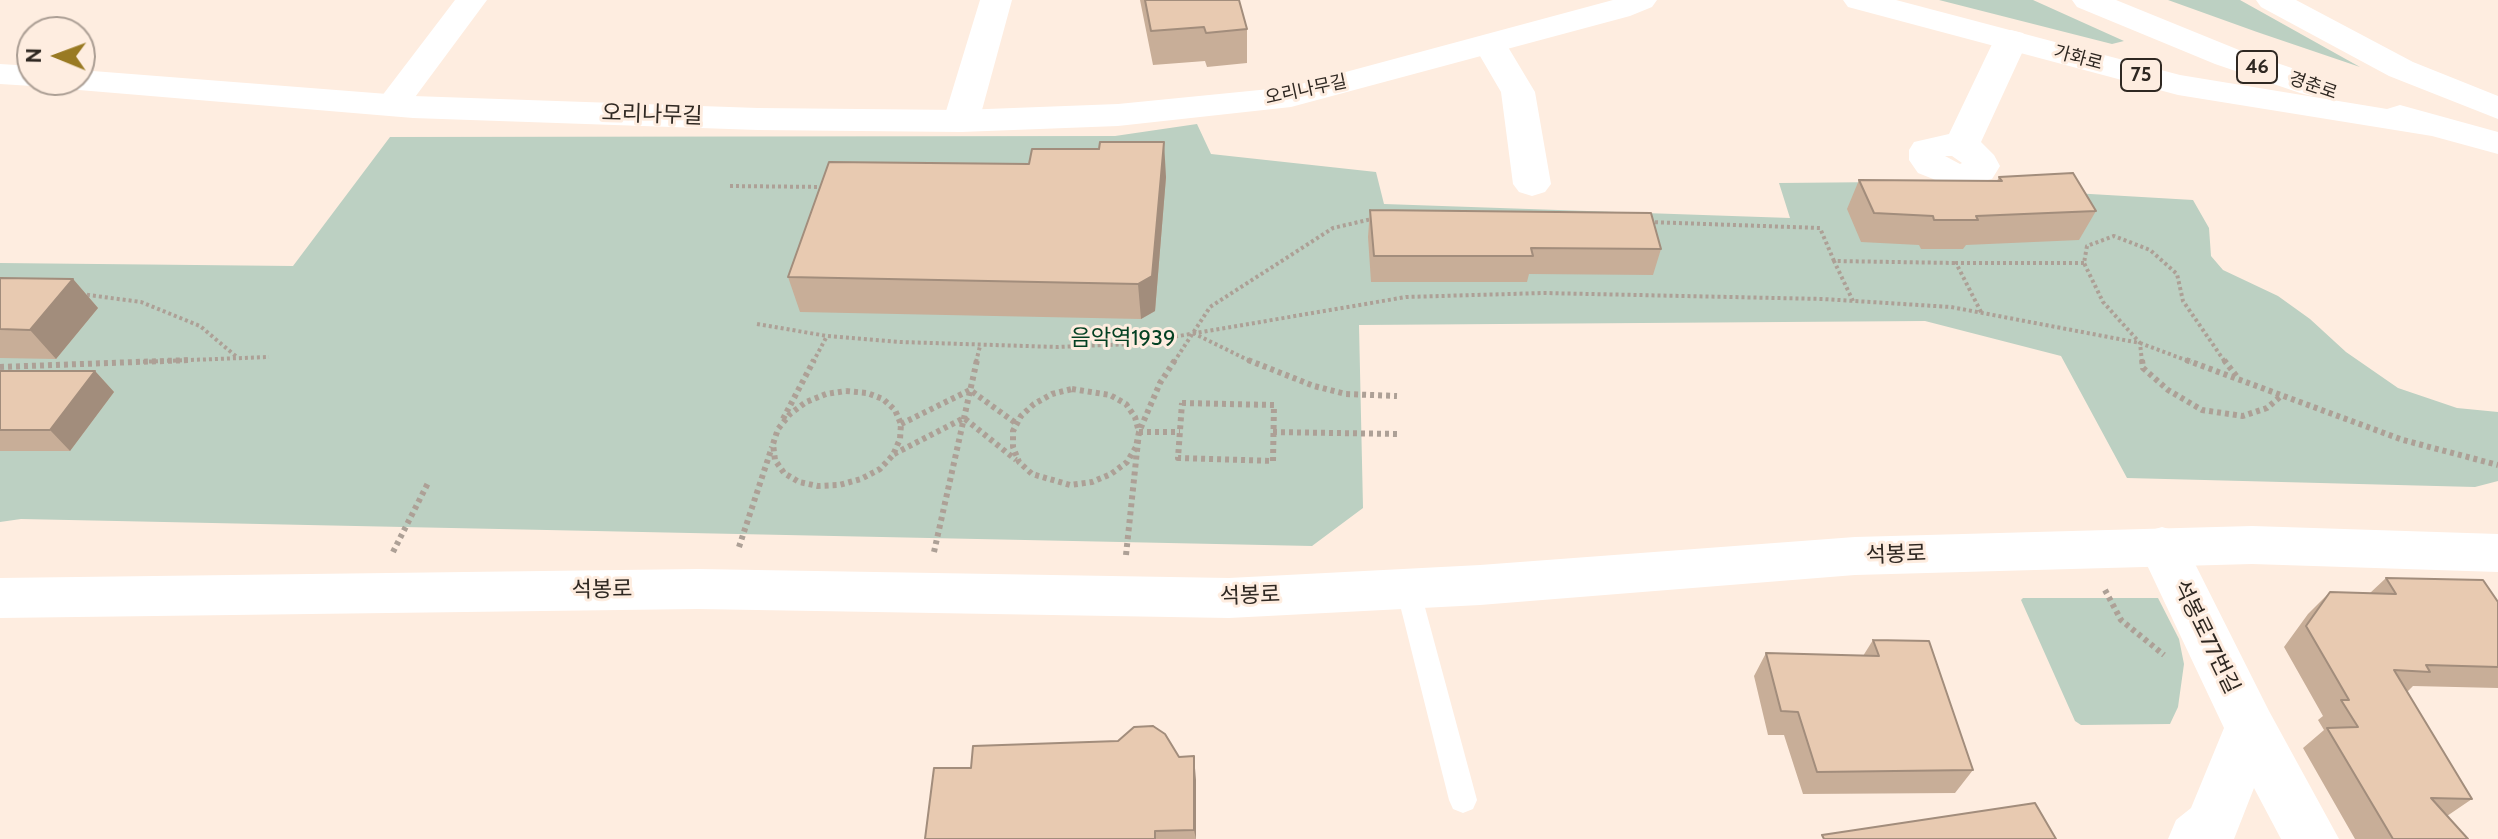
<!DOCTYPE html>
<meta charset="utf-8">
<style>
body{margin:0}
#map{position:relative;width:2498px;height:839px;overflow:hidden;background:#feede0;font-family:Cabin,sans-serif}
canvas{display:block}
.north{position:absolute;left:16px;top:16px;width:80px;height:80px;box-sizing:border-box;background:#feede0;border:2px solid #ab9e94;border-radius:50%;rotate:271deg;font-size:22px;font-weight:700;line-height:32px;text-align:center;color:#2f2822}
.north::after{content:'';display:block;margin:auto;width:28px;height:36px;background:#997a23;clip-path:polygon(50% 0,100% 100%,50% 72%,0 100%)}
</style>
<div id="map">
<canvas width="2498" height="839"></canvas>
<div class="north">N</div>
</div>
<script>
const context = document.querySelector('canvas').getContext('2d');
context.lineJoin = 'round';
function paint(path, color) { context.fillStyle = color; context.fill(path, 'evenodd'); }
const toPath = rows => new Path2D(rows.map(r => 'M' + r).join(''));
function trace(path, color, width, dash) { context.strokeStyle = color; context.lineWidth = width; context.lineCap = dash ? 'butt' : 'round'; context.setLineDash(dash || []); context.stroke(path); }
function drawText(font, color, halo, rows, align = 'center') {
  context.font = font + ' Cabin,"Noto Sans KR",sans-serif'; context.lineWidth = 6; context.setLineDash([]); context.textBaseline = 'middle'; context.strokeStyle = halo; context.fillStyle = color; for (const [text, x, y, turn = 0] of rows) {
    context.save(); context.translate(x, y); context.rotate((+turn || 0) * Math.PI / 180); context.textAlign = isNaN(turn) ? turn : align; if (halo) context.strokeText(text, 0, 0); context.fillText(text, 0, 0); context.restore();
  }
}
paint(toPath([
 [1939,0,2033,0,2124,41,2112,44],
 [2168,0,2240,0,2360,67,2257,32],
 [1197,124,1211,154,1376,172,1384,204,1790,218,1779,183,1885,182,2193,200,2209,228,2211,256,2223,270,2278,296,2310,319,2346,352,2398,388,2457,408,2498,412,2498,481,2475,487,2127,478,2061,356,1925,321,1359,325,1363,508,1312,546,21,519,0,522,0,263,293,266,390,137,1115,136],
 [2023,598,2158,598,2179,639,2184,664,2178,707,2170,724,2081,725,2075,721,2021,600]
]), '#bcd0c2');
trace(toPath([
 [730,186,825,187],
 [1649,222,1820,228,1834,261],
 [81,294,141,302,200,326,238,358],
 [1853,301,1834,261,1956,263],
 [1981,312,1956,263,2084,263],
 [757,324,827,336,901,342,1057,347,1132,344,1406,297,1544,293,1823,299,1951,307,2140,343,2191,362],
 [1193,333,1252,362],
 [137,362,269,357],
 [813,362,827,336],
 [976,362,980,346],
 [1174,362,1210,307,1333,228,1376,218],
 [2142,362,2140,343,2103,302,2084,263,2087,246,2114,236,2150,250,2177,274,2183,301,2225,362]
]), '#ada096', 4, [3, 3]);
trace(toPath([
 [1248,360,1314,386,1346,394,1397,396],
 [2142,360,2143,368,2168,390,2202,410,2243,416,2267,408,2281,396],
 [2186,360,2403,440,2498,465],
 [2224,360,2238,378],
 [0,367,191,360],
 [1072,389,1110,395,1126,404,1135,417,1139,432,1136,447,1127,462,1111,474,1092,482,1070,485,1032,474,1019,462,1013,447,1013,431,1021,416,1034,404,1052,394,1072,389],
 [846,391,867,393,883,399,895,410,901,424,900,439,893,455,880,469,861,479,839,485,818,486,799,482,784,473,775,460,773,444,778,429,790,414,806,402,826,394,846,391],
 [1182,403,1274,405,1273,461,1178,458,1182,403],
 [783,419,814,360],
 [901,424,970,390,1017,424],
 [1139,432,1180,432],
 [1273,432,1399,434],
 [894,454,964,418,1016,460],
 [739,547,772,447],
 [393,552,429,481],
 [934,552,977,360],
 [1126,555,1139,432,1160,383,1175,360],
 [2105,590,2121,620,2164,655]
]), '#ada096', 6, [4, 4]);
paint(toPath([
 [1408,579,1417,582,1420,589,1477,800,1473,809,1463,813,1453,809,1449,800,1396,589,1399,582,1408,579]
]), '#fff');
paint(toPath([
 [455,0,487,0,404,112,392,115,380,112,375,105,455,0],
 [980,0,1012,0,979,121,974,129,961,132,948,129,943,121,980,0],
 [2011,30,2023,33,2028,40,1981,142,1994,155,2000,166,1997,171,1992,179,1956,188,1918,173,1909,160,1909,150,1914,142,1949,134,1994,40,1999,33,2011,30],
 [1945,156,1952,156,1962,163,1960,164,1945,156],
 [1490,34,1502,37,1535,92,1551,184,1545,192,1532,196,1519,192,1513,184,1501,92,1473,44,1478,37,1490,34],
 [2162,527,2179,532,2269,711,2339,839,2281,839,2254,788,2234,839,2168,839,2176,820,2191,808,2224,728,2138,546,2145,532,2162,527]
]), '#fff');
paint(toPath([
 [1613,0,1657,0,1652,7,1630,16,1291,107,1118,126,961,132,758,130,413,118,79,90,67,87,62,80,80,80,80,70,413,96,758,108,961,110,1118,104,1290,87,1613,0],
 [0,64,32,66,32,80,46,80,32,86,0,84,0,64],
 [2252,526,2498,534,2498,572,2252,564,1855,575,1480,605,1229,618,698,609,0,618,0,578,698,569,1229,578,1480,565,1855,537,2252,526]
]), '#fff');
paint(toPath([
 [1843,0,1896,0,2180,75,2387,109,2400,105,2498,132,2498,154,2432,136,2178,95,1848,7,1843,0],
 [2072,0,2116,0,2239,50,2324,79,2329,86,2324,93,2312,96,2300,93,2215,64,2077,7,2072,0],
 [2256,0,2296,0,2413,62,2498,96,2498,119,2389,76,2261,7,2256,0]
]), '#fff');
paint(toPath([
 [1140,0,1239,0,1247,29,1247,63,1207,67,1205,61,1153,65],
 [1166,177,1155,311,1141,319,800,312,788,277],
 [1999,177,2096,211,2079,240,1966,245,1963,249,1921,249,1919,245,1861,242,1847,209,1859,180,1997,181],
 [1370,210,1661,249,1653,275,1529,274,1527,282,1371,282,1368,237],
 [0,278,73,279,98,308,56,359,0,358],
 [0,371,95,371,114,392,70,451,0,451],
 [2386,578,2498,602,2498,688,2413,686,2407,692,2472,799,2447,816,2468,839,2355,839,2303,748,2324,730,2318,720,2323,716,2284,647,2308,614,2330,592,2370,593],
 [1873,640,1973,770,1955,793,1803,794,1784,735,1768,735,1754,676,1766,653,1863,656],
 [1194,756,1196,839,925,839,971,768]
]), '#c8ae98');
paint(toPath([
 [1164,142,1166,177,1155,311,1141,319,1138,284],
 [73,279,98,308,56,359,30,330],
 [95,371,114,392,70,451,50,430],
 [1194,756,1196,780,1196,839,1194,830]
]), '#a28d7c');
const building = toPath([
 [1145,0,1239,0,1247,29,1206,33,1204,27,1151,31,1145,0],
 [1100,142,1164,142,1152,276,1138,284,788,277,829,162,1029,164,1032,149,1099,149,1100,142],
 [2073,173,2096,211,1976,216,1978,220,1934,220,1933,216,1874,213,1859,180,2002,181,1999,177,2073,173],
 [1370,210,1651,213,1661,249,1531,248,1533,256,1374,256,1370,210],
 [0,278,73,279,30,330,0,329,0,278],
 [0,371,95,371,50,430,0,430,0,371],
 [2386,578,2483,580,2498,602,2498,667,2426,665,2430,672,2394,670,2472,799,2431,798,2468,839,2393,839,2327,728,2358,727,2341,700,2349,700,2306,626,2330,592,2396,594,2386,578],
 [1873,640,1929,641,1973,770,1817,772,1798,712,1781,711,1766,653,1879,656,1873,640],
 [1153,726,1165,734,1179,757,1194,756,1194,830,1155,831,1155,839,925,839,934,768,971,768,973,746,1118,741,1134,727,1153,726],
 [2035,803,2056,839,1824,839,1822,835,2035,803]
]);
paint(building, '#e8cab1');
trace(building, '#a28d7c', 2);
drawText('18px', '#2f2822', '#feede0', [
 ["가화로",2078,58,15],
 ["경춘로",2313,86,19],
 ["오리나무길",1306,90,-12]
]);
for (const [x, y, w] of [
 [2257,67,40],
 [2141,75,40]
]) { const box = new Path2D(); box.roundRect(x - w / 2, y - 16, w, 32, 6); context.fillStyle = '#feede0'; context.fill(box); trace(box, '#2f2822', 2); }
drawText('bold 20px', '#2f2822', null, [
 ["46",2257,67],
 ["75",2141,75]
]);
drawText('22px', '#2f2822', '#feede0', [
 ["오리나무길",652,115,2],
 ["석봉로",1896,555,-2],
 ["석봉로",602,590,-1],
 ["석봉로",1250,596,-2],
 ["석봉로77번길",2206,637,64]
]);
drawText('22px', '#044123', '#feede0', [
 ["음악역1939",1123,339]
]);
</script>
